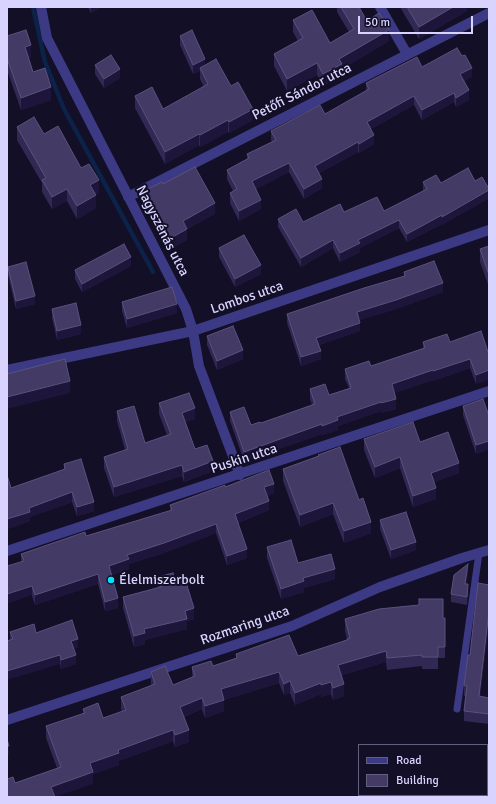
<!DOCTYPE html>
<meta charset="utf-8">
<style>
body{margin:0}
#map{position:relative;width:496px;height:804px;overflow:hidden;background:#130f26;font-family:Signika,sans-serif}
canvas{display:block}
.frame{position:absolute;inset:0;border:8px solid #d9d4ff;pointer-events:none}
.legend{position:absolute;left:358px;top:744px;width:130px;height:52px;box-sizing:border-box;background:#130f26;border:1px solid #625e7d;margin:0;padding:5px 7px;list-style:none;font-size:12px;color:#d9d4ff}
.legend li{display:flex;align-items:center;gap:8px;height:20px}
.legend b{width:20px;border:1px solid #625e7d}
.scale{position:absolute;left:358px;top:16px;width:115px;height:18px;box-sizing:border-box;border:2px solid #d9d4ff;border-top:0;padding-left:5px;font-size:12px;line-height:14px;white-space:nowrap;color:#d9d4ff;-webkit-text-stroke:3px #130f26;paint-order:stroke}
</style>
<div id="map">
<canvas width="496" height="804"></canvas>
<div class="frame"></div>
<ul class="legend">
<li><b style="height:5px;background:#3d3a85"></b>Road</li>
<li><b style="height:11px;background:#433a66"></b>Building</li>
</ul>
<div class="scale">50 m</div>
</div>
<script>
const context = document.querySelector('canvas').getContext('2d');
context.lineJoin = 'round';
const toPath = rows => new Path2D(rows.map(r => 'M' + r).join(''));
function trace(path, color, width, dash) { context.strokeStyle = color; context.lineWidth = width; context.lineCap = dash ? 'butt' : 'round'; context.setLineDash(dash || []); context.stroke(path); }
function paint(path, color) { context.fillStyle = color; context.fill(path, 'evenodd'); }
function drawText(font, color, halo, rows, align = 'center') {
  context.font = font + ' Signika,sans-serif'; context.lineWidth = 4; context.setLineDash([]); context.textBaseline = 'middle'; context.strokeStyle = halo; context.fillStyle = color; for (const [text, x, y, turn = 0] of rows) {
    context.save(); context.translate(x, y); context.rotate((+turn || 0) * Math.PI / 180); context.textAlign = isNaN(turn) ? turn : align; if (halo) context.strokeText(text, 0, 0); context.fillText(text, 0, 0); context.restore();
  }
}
trace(toPath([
 [33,7,45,62,64,109,153,272]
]), '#0c2248', 4.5);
trace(toPath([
 [457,709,479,553]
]), '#3d3a85', 7);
trace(toPath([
 [41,7,47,38,186,309,193,331,199,366,240,475],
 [380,7,407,54],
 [128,197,489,13],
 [7,370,193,331,489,230],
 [7,551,489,391],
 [7,720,292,626,380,587,462,558,489,550]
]), '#3d3a85', 10);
paint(toPath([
 [88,7,102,7,91,13],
 [337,7,341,7,367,21,389,41,342,69,342,75,323,86,317,75,287,91,274,66,274,54,298,41,293,32,293,20,330,43,349,32,337,12],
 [400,7,467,7,467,11,419,39],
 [7,36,31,57,29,58,33,72,51,100,21,110,7,70],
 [180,36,205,65,231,86,253,120,229,133,228,132,200,147,199,145,165,164,135,108,135,96,163,109,204,87,200,79,200,71,193,74,180,45],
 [95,65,120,78,104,88,95,74],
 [422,67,472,77,464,81,469,100,456,107,454,102,422,120,414,105,371,129,374,144,359,153,358,152,319,173,322,188,304,199,289,172,256,189,261,209,239,221,230,203,230,193,233,191,227,179,227,170,247,159,247,154,272,142,271,140,271,131,325,114,366,91,366,83],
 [17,127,44,134,81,168,99,192,95,194,96,208,77,219,67,201,52,209,42,192,42,183,17,140],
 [468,168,442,225,442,224,407,242,399,228,360,248,360,252,340,262,333,248,301,267,278,227,278,219,303,222,344,212,384,211,423,191,423,182,441,183],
 [163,184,215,214,187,229,187,240,169,250,144,202,144,191],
 [489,246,489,287,480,262,480,249],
 [219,248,261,274,235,287,219,257],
 [131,266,82,292,75,279,75,270],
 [8,267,35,304,16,309,8,275],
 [404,272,443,292,396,309,359,320,360,331,319,345,321,359,301,366,287,323,287,314,404,276],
 [122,302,177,313,127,328,122,311],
 [52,309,81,334,57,340,52,318],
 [481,331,476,384,470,368,433,381,433,380,394,393,396,409,381,413,381,411,338,426,338,430,322,435,322,434,244,461,230,421,230,412,251,425,261,423,312,405,310,399,310,389,329,395,349,388,345,379,345,369,371,366,423,348,423,342,450,342],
 [207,336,243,359,217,370,207,345],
 [159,403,195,419,185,422,195,449,213,471,184,482,182,476,114,497,104,468,104,457,125,450,117,421,117,411,145,443,167,435,159,414],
 [463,406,489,416,489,449,476,454,463,415],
 [364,439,420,442,459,473,434,482,436,499,413,507,400,468,375,478,364,450],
 [318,455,371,533,344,543,333,514,300,527,283,481,283,469,318,456],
 [64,464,94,511,77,516,72,502,30,517,30,521,7,529,7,475,11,488,64,470],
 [225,487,274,493,267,496,269,510,238,523,247,558,227,565,216,533,164,553,129,564,129,569,111,575,118,608,105,611,98,584,35,605,21,562,21,554,86,536,170,511,170,505],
 [380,520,416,550,391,559,380,529],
 [267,547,298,563,335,579,304,588,304,592,281,599,267,558],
 [468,573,466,584,468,593,467,605,451,602,451,594],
 [158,577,174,579,194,619,187,621,187,629,145,640,145,644,134,647,123,608,123,597,158,587],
 [489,585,489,621,480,696,489,698,489,724,464,721,464,711,465,696,464,696,464,685,470,655],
 [445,618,445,658,438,658,438,669,422,669,422,666,387,670,386,662,342,675,344,696,333,700,331,694,321,697,321,694,295,705,290,693,284,695,279,683,224,700,224,711,205,718,202,709,184,717,189,742,175,747,173,741,119,761,119,765,93,774,93,784,15,783,57,768,46,738,46,726,83,713,83,709,103,718,122,712,121,709,121,697,152,686,151,684,151,672,173,685,192,677,192,667,213,666,236,658,236,654,298,656,347,640,347,639,345,631,345,619],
 [10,632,36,633,78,647,74,649,76,664,61,669,60,664,10,640]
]), '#312854');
paint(toPath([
 [91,7,102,7,91,13],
 [453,7,467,7,467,11,419,39,419,27],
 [389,30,389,41,342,69,342,75,323,86,323,74,339,59],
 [31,45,31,57,25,60,25,47],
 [205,59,205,68,200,68,200,71,193,74,193,65],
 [317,63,317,75,287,91,287,79],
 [472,68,472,77,460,84,460,74],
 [120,69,120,78,104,88,104,79],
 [51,87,51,100,21,110,21,98],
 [469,90,469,100,456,107,456,98],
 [454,93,454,102,422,120,422,110],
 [414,96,414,105,367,131,367,122],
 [253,109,253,120,229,133,229,122],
 [228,120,228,132,200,147,200,135],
 [199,134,199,145,165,164,165,152],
 [374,135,374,144,359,153,359,144],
 [358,142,358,152,315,175,315,166],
 [289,163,289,172,252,191,252,181],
 [322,179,322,188,304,199,304,189],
 [99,180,99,192,90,197,90,185],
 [67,189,67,201,52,209,52,197],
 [489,190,489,199,442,225,442,217],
 [96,195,96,208,77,219,77,206],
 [261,200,261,209,239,221,239,211],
 [215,203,215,214,187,229,187,240,169,250,169,239,183,221],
 [442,215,442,224,407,242,407,234],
 [399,220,399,228,360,248,360,252,340,262,340,253,358,240],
 [333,240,333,248,301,267,301,258],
 [131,257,131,266,82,292,82,284],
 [261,265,261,274,235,287,235,279],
 [443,283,443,292,396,309,357,321,357,312],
 [35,296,35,304,16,309,16,301],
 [177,304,177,313,127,328,127,319],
 [360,323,360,331,316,346,316,338],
 [81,325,81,334,57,340,57,331],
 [243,350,243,359,217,370,217,361],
 [321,351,321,359,301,366,301,357],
 [470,359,470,368,433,381,433,371],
 [433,370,433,380,392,394,392,384],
 [489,370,489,380,476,384,476,375],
 [70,381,70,393,7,409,7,397],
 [396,399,396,409,381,413,381,403],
 [381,402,381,411,338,426,338,430,322,435,322,426,337,417],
 [195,408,195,419,182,423,182,413],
 [322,424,322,434,244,461,244,452],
 [489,441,489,449,476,454,476,445],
 [400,457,400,468,375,478,375,467],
 [213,461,213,471,184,482,184,472],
 [459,463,459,473,431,483,431,473],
 [182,465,182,476,114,497,114,487],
 [274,484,274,493,264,497,264,487],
 [436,488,436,499,413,507,413,496],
 [72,492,72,502,30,517,30,521,7,529,7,519,29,508],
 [269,501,269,510,235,524,235,514],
 [94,502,94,511,77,516,77,507],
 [333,503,333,514,300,527,300,515],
 [371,522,371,533,344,543,344,531],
 [216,524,216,533,164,553,129,564,129,569,109,575,109,566,127,555],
 [416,542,416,550,391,559,391,550],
 [247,549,247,558,227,565,227,556],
 [468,564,468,573,465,592,465,584],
 [335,569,335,579,304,588,304,592,281,599,281,589,303,578],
 [98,574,98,584,35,605,35,595],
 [468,584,468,593,467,605,467,597],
 [32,586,32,595,7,604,7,594],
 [118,598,118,608,105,611,105,602],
 [194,608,194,619,187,621,187,629,145,640,145,644,134,647,134,636,144,629,185,611],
 [489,611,489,621,479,707,479,696],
 [78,639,78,647,71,650,71,641],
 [386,651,386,662,338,676,338,665],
 [60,655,60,664,7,680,7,671],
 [76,655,76,664,61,669,61,660],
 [279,672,279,683,224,700,224,711,205,718,205,706,221,689],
 [290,681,290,693,284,695,284,684],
 [331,682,331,694,321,697,321,685],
 [321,683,321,694,295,705,295,693],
 [344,684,344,696,333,700,333,688],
 [202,698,202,709,180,718,180,707],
 [173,730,173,741,119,761,119,765,93,774,93,784,55,797,51,787,90,763,118,750],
 [189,730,189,742,175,747,175,735],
 [7,746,9,746,9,754,7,755]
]), '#1d163a');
const building = toPath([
 [341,7,359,7,367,21,379,13,389,30,339,59,342,64,323,74,317,63,287,79,274,54,303,38,293,20,312,10,330,43,354,29,341,7],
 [407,7,453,7,419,27,407,7],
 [26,30,31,45,25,47,33,72,45,68,51,87,21,98,7,58,7,36,26,30],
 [192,30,205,59,193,65,180,36,192,30],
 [457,48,462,56,465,55,472,68,460,74,469,90,456,98,454,93,422,110,414,96,367,122,374,135,359,144,358,142,315,166,322,179,304,189,289,163,252,181,261,200,239,211,230,193,237,189,227,170,249,158,247,154,276,140,271,131,320,105,325,114,369,89,366,83,417,57,422,67,457,48],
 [111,55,120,69,104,79,95,65,111,55],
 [216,59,231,86,238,82,253,109,229,122,228,120,200,135,199,134,165,152,135,96,152,87,163,109,208,84,200,68,216,59],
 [34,117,44,134,58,126,81,168,89,164,99,180,90,185,96,195,77,206,67,189,52,197,42,180,46,178,17,127,34,117],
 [195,167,215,203,183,221,187,229,169,239,144,191,162,182,163,184,195,167],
 [468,168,475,181,482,177,489,189,489,190,442,217,442,215,407,234,399,220,358,240,360,243,340,253,333,240,301,258,278,219,296,209,303,222,340,204,344,212,377,197,384,211,427,189,423,182,436,175,441,183,468,168],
 [244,235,261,265,235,279,219,248,244,235],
 [124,244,131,257,82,284,75,270,124,244],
 [489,246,489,275,480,249,489,246],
 [434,261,443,283,396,300,357,312,360,323,316,338,321,351,301,357,287,314,364,288,405,276,404,272,434,261],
 [26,262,35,296,16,301,8,267,26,262],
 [172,287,177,304,127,319,122,302,172,287],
 [76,303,81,325,57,331,52,309,76,303],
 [233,326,243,350,217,361,207,336,233,326],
 [481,331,489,355,489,370,476,375,470,359,433,371,433,370,392,384,396,399,381,403,381,402,337,417,338,420,322,426,322,424,244,452,230,412,244,407,251,425,260,422,261,423,315,404,310,389,325,384,329,395,351,388,345,369,369,361,371,366,425,348,423,342,447,334,450,342,481,331],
 [65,359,70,381,7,397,7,374,65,359],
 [189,393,195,408,182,413,195,449,207,445,213,461,184,472,182,465,114,487,104,457,128,449,117,411,134,406,145,443,171,434,159,403,189,393],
 [483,399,489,416,489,441,476,445,463,406,483,399],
 [413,422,420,442,448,432,459,463,431,473,436,488,413,496,400,457,375,467,364,439,413,422],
 [340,447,359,500,363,498,371,522,344,531,333,503,300,515,283,469,319,456,318,455,340,447],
 [81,459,94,502,77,507,72,492,29,508,30,512,7,519,7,475,11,488,65,469,64,464,81,459],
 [269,470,274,484,264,487,269,501,235,514,247,549,227,556,216,524,164,543,127,555,129,559,109,566,118,598,105,602,98,574,35,595,32,586,7,594,7,566,24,561,21,554,85,532,86,536,172,510,170,505,225,485,225,487,269,470],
 [406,512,416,542,391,550,380,520,406,512],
 [291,540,298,563,331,554,335,569,303,578,304,581,281,589,267,547,291,540],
 [468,564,465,584,468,584,467,597,451,594,454,575,468,564],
 [173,573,174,579,184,576,194,608,185,611,187,619,144,629,145,633,134,636,123,597,161,587,158,577,173,573],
 [478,583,489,585,489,611,479,696,489,698,489,714,464,711,467,686,464,685,468,655,470,655,478,583],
 [419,599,443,599,443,618,445,618,445,647,438,647,438,657,422,657,422,655,387,658,386,651,338,665,344,684,333,688,331,682,321,685,321,683,295,693,290,681,284,684,279,672,221,689,224,700,205,706,202,698,180,707,189,730,175,735,173,730,118,750,119,753,90,763,93,772,51,787,55,797,7,797,7,779,13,777,15,783,61,767,46,726,85,713,83,709,98,703,103,718,126,710,121,697,155,684,151,672,165,666,173,685,195,676,192,667,211,661,213,666,237,658,236,654,289,635,298,656,347,640,347,639,350,638,345,619,379,609,419,605,419,599],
 [72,620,78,639,71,641,76,655,61,660,60,655,7,671,7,641,13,639,10,632,34,624,36,633,72,620],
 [7,739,9,746,7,746,7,739]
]);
paint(building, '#433a66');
trace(building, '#5a527e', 1);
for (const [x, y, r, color] of [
 [111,580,4,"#00e5ff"]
]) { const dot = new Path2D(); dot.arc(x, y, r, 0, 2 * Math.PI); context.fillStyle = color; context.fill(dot); trace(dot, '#130f26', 1.5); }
drawText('14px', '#d9d4ff', '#130f26', [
 ["Petőfi Sándor utca",302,92,-27],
 ["Nagyszénás utca",162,231,63],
 ["Lombos utca",247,298,-19],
 ["Puskin utca",244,459,-18],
 ["Rozmaring utca",245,626,-19]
]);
drawText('14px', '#d9d4ff', '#130f26', [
 ["Élelmiszerbolt",119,580]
], 'left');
</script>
